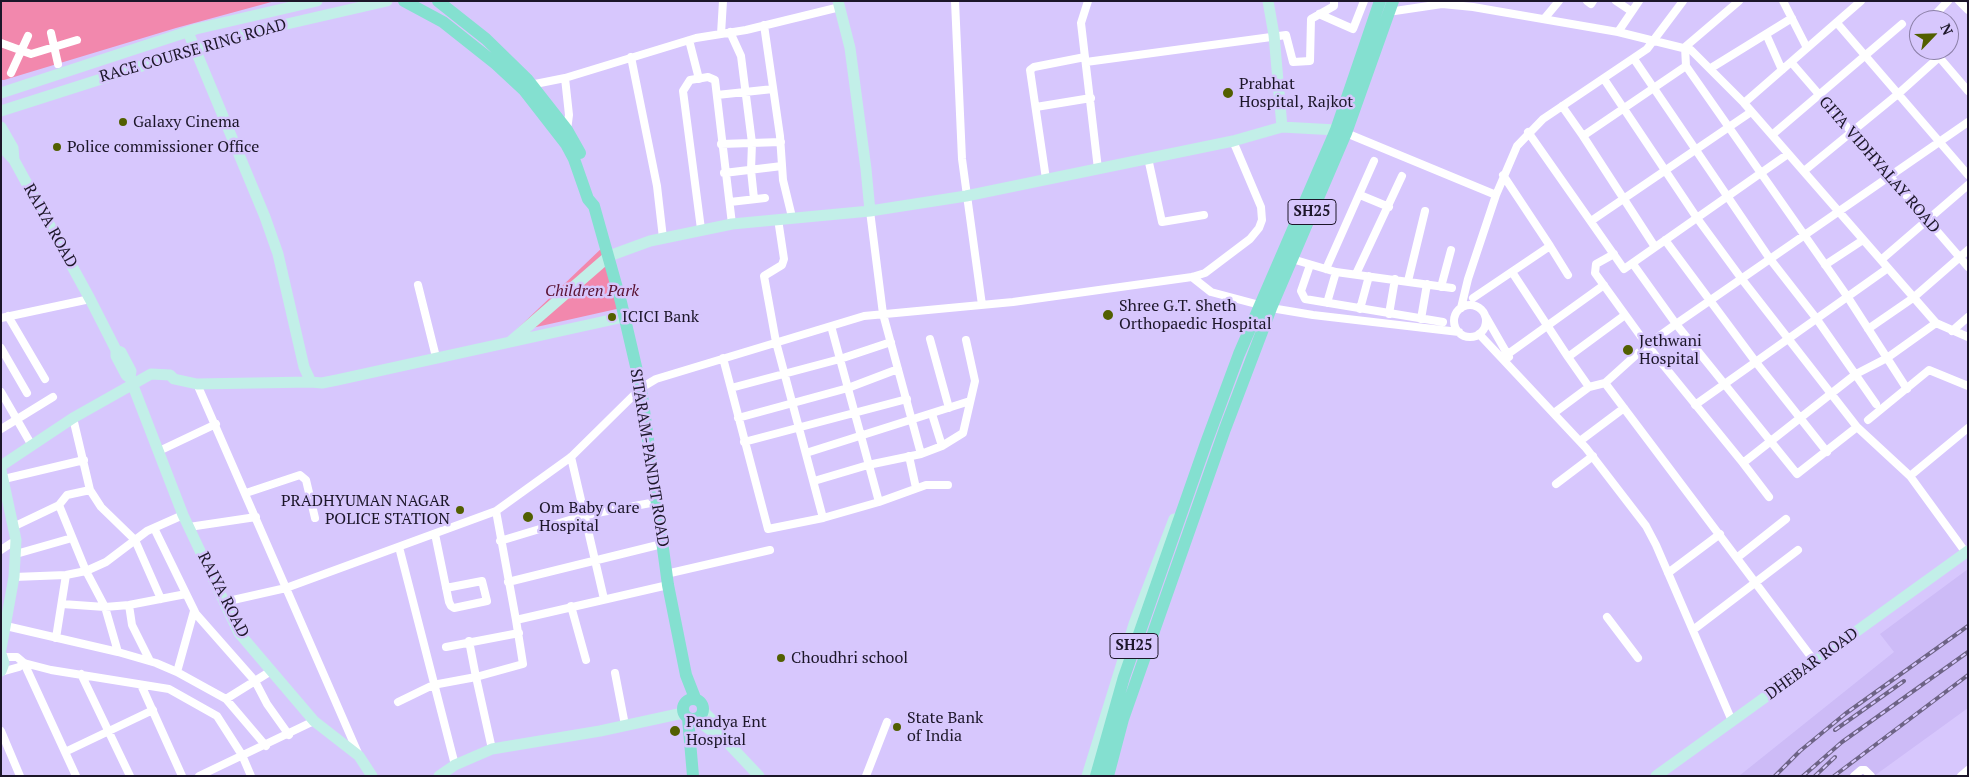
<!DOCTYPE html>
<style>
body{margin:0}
#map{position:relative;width:1969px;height:777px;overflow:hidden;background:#d7c7fd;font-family:"PT Serif",serif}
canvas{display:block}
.frame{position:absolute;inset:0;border:2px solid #1c1629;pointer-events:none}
.north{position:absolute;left:1909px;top:10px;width:50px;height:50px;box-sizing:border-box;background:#d7c7fd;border:1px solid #8c80a8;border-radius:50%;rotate:66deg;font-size:14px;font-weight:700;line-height:20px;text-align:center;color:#1c1629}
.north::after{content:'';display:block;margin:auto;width:18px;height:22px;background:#525f00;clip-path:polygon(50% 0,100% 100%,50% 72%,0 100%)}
</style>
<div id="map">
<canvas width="1969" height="777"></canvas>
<div class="frame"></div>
<div class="north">N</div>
</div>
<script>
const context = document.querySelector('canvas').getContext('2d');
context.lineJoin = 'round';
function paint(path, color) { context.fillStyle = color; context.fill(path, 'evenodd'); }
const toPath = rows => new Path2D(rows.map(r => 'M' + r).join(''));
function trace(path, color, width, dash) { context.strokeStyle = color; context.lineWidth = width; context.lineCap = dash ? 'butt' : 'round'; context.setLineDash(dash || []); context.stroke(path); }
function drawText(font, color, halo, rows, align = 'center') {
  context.font = font + ' "PT Serif",serif'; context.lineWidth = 5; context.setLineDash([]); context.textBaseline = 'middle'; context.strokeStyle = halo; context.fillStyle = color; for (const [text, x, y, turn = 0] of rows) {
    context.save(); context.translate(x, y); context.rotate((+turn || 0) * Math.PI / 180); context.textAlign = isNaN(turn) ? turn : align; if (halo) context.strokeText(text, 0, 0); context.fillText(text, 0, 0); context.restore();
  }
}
paint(toPath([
 [1968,569,1968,708,1874,776,1739,776,1894,652,1880,634]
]), '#cdbbf7');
paint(toPath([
 [1,1,275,1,176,28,4,80,1,80],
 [605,245,621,308,514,332]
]), '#f288ad');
trace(toPath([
 [955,1,962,159,982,305],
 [1088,1,1081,23,1098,169],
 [1587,1,1591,4,1593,1],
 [1616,1,1631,11],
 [1739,1,1685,47,1686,66,1847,296,1907,389],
 [1783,1,1807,48],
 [1959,1,1968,10],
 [1388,12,1442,4,1473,7,1618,32,1691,50,1744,103,1936,323,1968,337],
 [1319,14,1353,29,1364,1],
 [1544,19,1559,1],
 [1930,20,1948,1],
 [1837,23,1968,175],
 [764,25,780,136,783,180,792,217],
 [730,32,741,56,752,143,751,170,754,199],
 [1618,32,1639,1],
 [51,33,58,64],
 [721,34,723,1],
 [1766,34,1782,70],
 [689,40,699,79],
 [1,43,31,54,77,40],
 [631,57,657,186,663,238],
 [1939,57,1968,91],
 [1634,59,1770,259,1816,318,1876,404],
 [1086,62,1286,35,1293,62,1310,61,1311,19,1334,6,1334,1],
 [1791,62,1968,267],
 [1711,68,1792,18],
 [11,73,28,36],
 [1604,79,1697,218,1741,278,1857,427,1910,476,1966,553],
 [530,85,565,78],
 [717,95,773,89],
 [1744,103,1861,1],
 [1562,106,1583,136],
 [1036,107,1091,98],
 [567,130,569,115,565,78,696,38,746,30,840,7],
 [1528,132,1624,269,1788,154],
 [1346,133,1496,195],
 [1772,135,1902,24],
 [721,144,781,142],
 [1148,158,1162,222,1204,215],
 [1804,171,1898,94,1947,50],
 [724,173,782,166],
 [1046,179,1030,70,1034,67,1085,57],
 [1360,195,1389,207],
 [730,202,765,198],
 [870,211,883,314,921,454],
 [1591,221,1751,112],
 [701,229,683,91,690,80,708,77,715,80,732,224],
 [1665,240,1755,361,1827,452],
 [1550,246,1568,275],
 [1655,247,1583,136,1686,66],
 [1614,254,1596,264,1595,273,1647,345,1743,463,1856,374,1887,358,1936,323],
 [1292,259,1336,272,1452,288],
 [1881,260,1968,185],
 [1633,264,1676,324,1797,474,1857,427],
 [1310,265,1301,291,1305,299,1443,322],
 [1825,265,1863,240],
 [1326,269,1374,161],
 [1512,272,1568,357],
 [1356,274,1402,176],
 [1192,277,1211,292,1271,308,1313,315,1459,332],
 [1408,281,1425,211],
 [418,285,436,357],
 [1441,287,1451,250],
 [1473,298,1550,246,1503,175],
 [1327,303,1336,272],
 '1454 321a16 16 0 1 1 32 0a16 16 0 1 1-32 0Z',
 [1461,308,1468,279,1496,195,1517,146,1543,119,1647,49,1683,1],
 [1360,309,1369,276],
 [1389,314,1395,279],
 [1625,315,1568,357,1589,387,1605,383,1647,345,1676,324,1968,122],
 [8,316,45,379],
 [1486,317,1509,357],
 [1,318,90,299],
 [1421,319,1427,284],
 [1868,329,1913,298,1968,250],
 [1952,331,1968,317],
 [1479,334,1586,448,1646,526,1656,545,1732,721],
 [930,339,949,408],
 [1,348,27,393],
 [1508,354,1604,285],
 [723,358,768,529,823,518,776,342,764,276,782,265,784,259,778,219],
 [1605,383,1815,662],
 [197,384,358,753],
 [731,388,840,359,891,342],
 [1,392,31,444],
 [1695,405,1888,268],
 [1554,413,1589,387],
 [932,414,942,446],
 [73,418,90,490,67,495,59,505,86,571,105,607,118,652],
 [738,418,848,388,898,369],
 [1868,420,1929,370,1968,386],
 [1,429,53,397],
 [1580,441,1624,408],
 [744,442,907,399],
 [159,451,216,424],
 [806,453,970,401],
 [909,456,916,488],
 [571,457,604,599],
 [1743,463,1769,497],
 [1910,476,1968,428],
 [4,479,84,460],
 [814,481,868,465,921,454,942,446,963,433,975,381,966,340],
 [1556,484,1593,456],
 [90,490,101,507,135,540,161,599],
 [246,493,300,475,306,480,315,518],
 [879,502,926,485,948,485],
 [496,511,516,620,668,585],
 [823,518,879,502,831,326],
 [15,526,59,505],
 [189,527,256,517],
 [154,528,196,614,255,681,267,704,289,735],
 [435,534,449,602,451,606,454,608,487,601,482,581,446,588],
 [500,541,586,515,656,502],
 [399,547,455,765],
 [1,550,16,540],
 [16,554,72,538],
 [1738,557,1786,519],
 [1668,573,1720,534],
 [666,574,770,550],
 [14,577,66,575,86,571,106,562,147,531,183,515],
 [508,582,662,544],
 [224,602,286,588,496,511,571,457,641,388,656,379,864,316,1013,302,1192,277,1205,273,1250,239,1259,228,1262,220,1261,207,1233,141],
 [62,604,105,607,129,605,186,594],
 [129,605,132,625,150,661],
 [571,606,586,660],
 [1607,617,1638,658],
 [6,626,118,652,156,663,177,672,226,699,266,746],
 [1693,630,1798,550],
 [56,638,66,575],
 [446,647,519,633],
 [3,657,17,657,24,663,51,670,169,689,217,716,242,755,251,776],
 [24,663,76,776],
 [1,672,19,667,24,663],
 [177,672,194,611],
 [615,673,625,725],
 [81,674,130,776],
 [142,687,182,776],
 [226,699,271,671],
 [398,702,433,685,476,677,469,641],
 [1,731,20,776],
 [492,749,476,677,523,664,516,620],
 [65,752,153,710],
 [199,776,314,721],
 [866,776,887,722],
 [1854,776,1861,770,1865,770,1871,776],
 [1961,776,1968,770]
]), '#fff', 8);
trace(toPath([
 [838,1,850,48,866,169,870,211],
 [1268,1,1274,35,1282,127],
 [188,32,265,217,278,254,304,367,311,382,322,383,337,380,624,317],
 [1,93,196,29,317,1],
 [1,111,239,35,387,1],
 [1,127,13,148,14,160,90,299,116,350,116,356,126,375,130,378,131,371,121,352,116,350],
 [1,146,14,160],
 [510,342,609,256,650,241,732,224,870,211,966,196,1233,141,1282,127,1336,130],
 [130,378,183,515,239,633,314,721,359,756,372,776],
 [1,466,73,418,151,374,170,375,174,379,197,384,311,382],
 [1,470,16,540,14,577,1,649],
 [1,654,4,663,1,671],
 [703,711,714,722,725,740,759,776],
 [695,719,723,739],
 [439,776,455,765,492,749,600,731,683,713],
 [1087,776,1134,624,1174,519],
 [1656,776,1968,551]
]), '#c2efe8', 11);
trace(toPath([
 [404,1,443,22,496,64,524,90,566,144,574,159,588,199,594,206,621,302,641,388,668,585,686,675,695,698],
 [438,1,486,39,527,79,567,130,580,153],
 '683 709a10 10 0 1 1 20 0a10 10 0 1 1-20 0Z',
 [688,718,693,776],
 [1096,776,1124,677,1206,443,1239,354,1336,130,1380,1],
 [1108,776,1123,719,1225,429,1271,308,1346,133,1393,1]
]), '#84e0d0', 12);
const rail = toPath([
 [1835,730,1904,681],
 [1775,776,1800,751,1845,714,1968,626],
 [1803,776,1842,742,1968,652],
 [1815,776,1835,757],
 [1834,776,1968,675]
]);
trace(rail, '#6d6385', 4);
trace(rail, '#d7c7fd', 2, [5.5]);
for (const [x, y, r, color] of [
 [1228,93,6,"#525f00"],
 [123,122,5,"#525f00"],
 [57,147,5,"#525f00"],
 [1108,315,6,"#525f00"],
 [612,317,5,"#525f00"],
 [1628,350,6,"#525f00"],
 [460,510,5,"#525f00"],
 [528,517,6,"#525f00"],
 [781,658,5,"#525f00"],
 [897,727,5,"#525f00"],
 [675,731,6,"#525f00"]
]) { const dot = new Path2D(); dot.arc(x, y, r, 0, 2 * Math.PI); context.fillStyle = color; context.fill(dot); trace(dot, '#d7c7fd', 2); }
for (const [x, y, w] of [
 [1312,212,48],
 [1134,646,48]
]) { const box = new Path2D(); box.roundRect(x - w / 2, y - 12.5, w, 25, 4); context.fillStyle = '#d7c7fd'; context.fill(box); trace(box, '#1c1629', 1); }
drawText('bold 15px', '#1c1629', null, [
 ["SH25",1312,212],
 ["SH25",1134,646]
]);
drawText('16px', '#1c1629', '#d7c7fd', [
 ["RACE COURSE RING ROAD",193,51,-16],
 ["GITA VIDHYALAY ROAD",1879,165,49],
 ["RAIYA ROAD",50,226,61],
 ["SITARAM-PANDIT ROAD",649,458,81],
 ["RAIYA ROAD",223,595,63],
 ["DHEBAR ROAD",1812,664,-36]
]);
drawText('16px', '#1c1629', '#d7c7fd', [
 ["Prabhat",1239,84],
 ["Hospital, Rajkot",1239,102],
 ["Galaxy Cinema",133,122],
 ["Police commissioner Office",67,147],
 ["Shree G.T. Sheth",1119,306],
 ["Orthopaedic Hospital",1119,324],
 ["ICICI Bank",622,317],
 ["Jethwani",1639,341],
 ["Hospital",1639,359],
 ["PRADHYUMAN NAGAR",450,501,"right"],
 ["POLICE STATION",450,519,"right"],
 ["Om Baby Care",539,508],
 ["Hospital",539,526],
 ["Choudhri school",791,658],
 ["State Bank",907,718],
 ["of India",907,736],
 ["Pandya Ent",686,722],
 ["Hospital",686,740]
], 'left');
drawText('italic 16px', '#5a1232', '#d7c7fd', [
 ["Children Park",592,291]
]);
</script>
